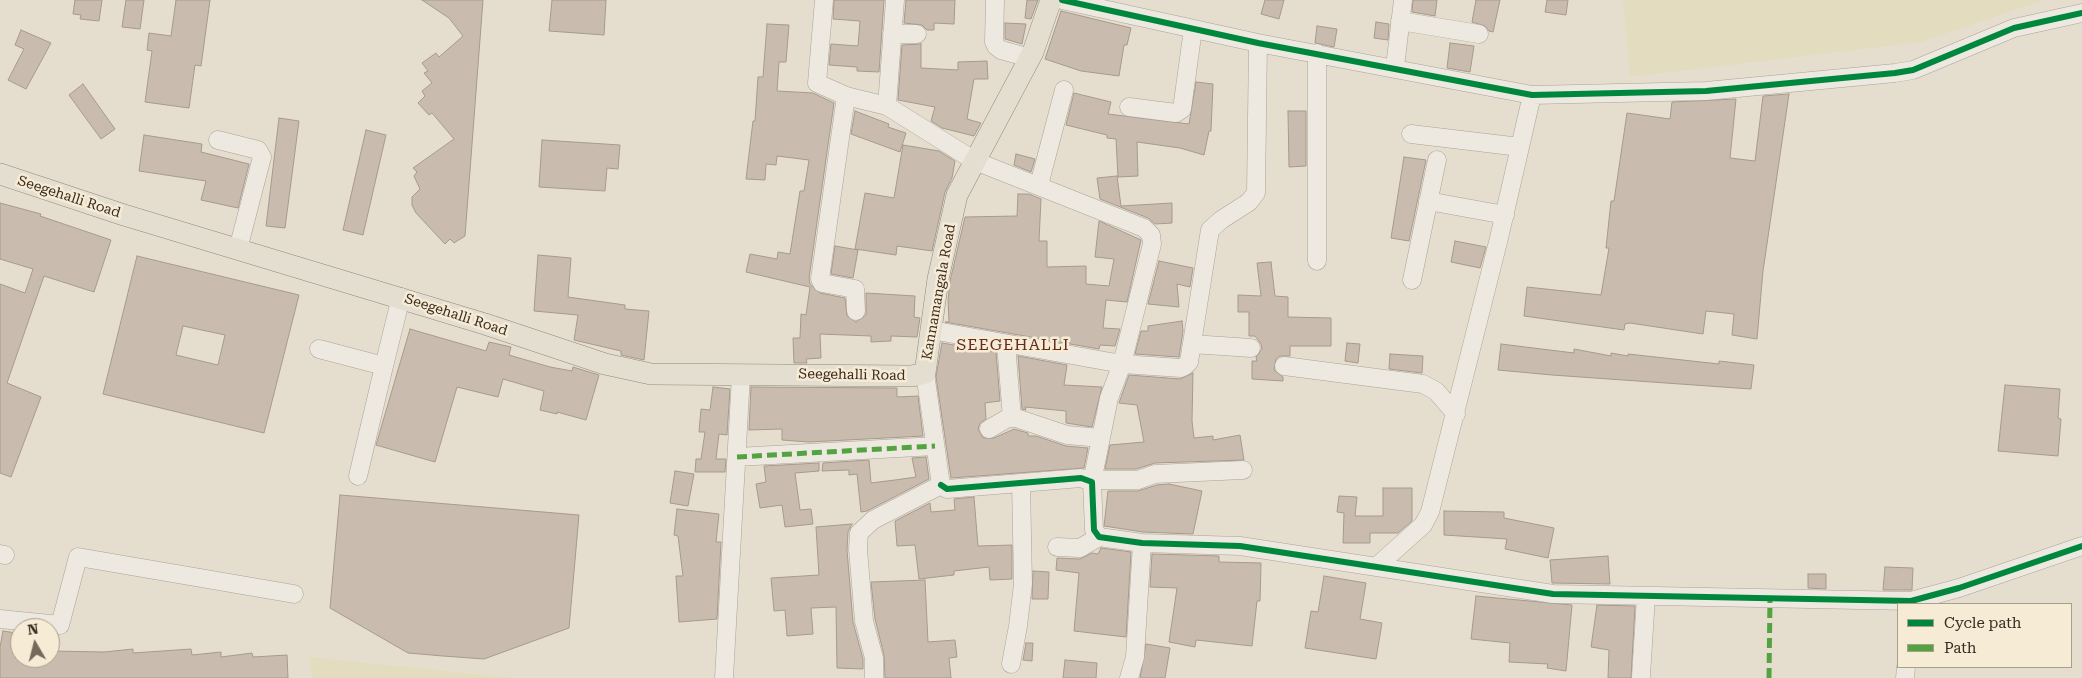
<!DOCTYPE html>
<style>
body{margin:0}
#map{position:relative;width:2082px;height:678px;overflow:hidden;background:#e5dece;font-family:"Roboto Serif",serif}
canvas{display:block}
.legend{position:absolute;left:1897px;top:603px;width:175px;height:65px;box-sizing:border-box;background:#f6ebd5;border:1px solid #aa9e8c;margin:0;padding:6px 9px;list-style:none;font-size:15px;color:#392b1f}
.legend li{display:flex;align-items:center;gap:10px;height:25px}
.legend b{width:25px;border:1px solid #aa9e8c}
.north{position:absolute;left:10px;top:618px;width:50px;height:50px;box-sizing:border-box;background:#f6ebd5;border:1px solid #aa9e8c;border-radius:50%;rotate:352deg;font-size:14px;font-weight:700;line-height:20px;text-align:center;color:#392b1f}
.north::after{content:'';display:block;margin:auto;width:18px;height:22px;background:#756a5c;clip-path:polygon(50% 0,100% 100%,50% 72%,0 100%)}
</style>
<div id="map">
<canvas width="2082" height="678"></canvas>
<ul class="legend">
<li><b style="height:6px;background:#00873e"></b>Cycle path</li>
<li><b style="height:6px;background:#53a441"></b>Path</li>
</ul>
<div class="north">N</div>
</div>
<script>
const context = document.querySelector('canvas').getContext('2d');
context.lineJoin = 'round';
function paint(path, color) { context.fillStyle = color; context.fill(path, 'evenodd'); }
const toPath = rows => new Path2D(rows.map(r => 'M' + r).join(''));
function trace(path, color, width, dash) { context.strokeStyle = color; context.lineWidth = width; context.lineCap = dash ? 'butt' : 'round'; context.setLineDash(dash || []); context.stroke(path); }
function drawText(font, color, halo, rows, align = 'center') {
  context.font = font + ' "Roboto Serif",serif'; context.lineWidth = 5; context.setLineDash([]); context.textBaseline = 'middle'; context.strokeStyle = halo; context.fillStyle = color; for (const [text, x, y, turn = 0] of rows) {
    context.save(); context.translate(x, y); context.rotate((+turn || 0) * Math.PI / 180); context.textAlign = isNaN(turn) ? turn : align; if (halo) context.strokeText(text, 0, 0); context.fillText(text, 0, 0); context.restore();
  }
}
paint(toPath([
 [1623,0,2044,0,1921,42,1630,77],
 [309,657,514,678,313,678]
]), '#e4dcbf');
const building = toPath([
 [75,0,102,0,99,21,80,19,81,15,73,14,75,0],
 [126,0,144,0,140,29,122,27,126,0],
 [176,0,210,0,201,66,195,65,189,108,145,102,152,51,147,50,149,33,171,36,176,0],
 [422,0,483,0,465,236,454,243,450,239,445,244,416,213,412,205,412,197,420,189,414,176,417,172,413,168,454,139,432,113,429,115,418,103,425,96,422,91,432,83,424,73,428,71,422,63,436,53,439,57,463,36,449,18,422,0],
 [552,0,606,0,604,35,549,31,552,0],
 [834,0,884,0,879,72,857,71,857,67,829,65,831,44,858,46,860,21,833,19,834,0],
 [906,0,955,0,954,24,934,23,934,30,927,30,922,25,904,23,906,0],
 [1027,0,1038,0,1031,19,1025,18,1027,0],
 [1265,0,1284,0,1279,19,1261,14,1265,0],
 [1413,0,1437,0,1435,16,1412,12,1413,0],
 [1476,0,1500,0,1493,32,1489,31,1485,26,1472,22,1476,0],
 [1547,0,1568,0,1566,15,1545,12,1547,0],
 [1061,11,1131,28,1127,45,1124,45,1119,76,1081,71,1045,59,1061,11],
 [1376,22,1389,24,1388,40,1374,38,1376,22],
 [1005,23,1026,24,1022,44,1005,39,1005,23],
 [767,24,789,25,786,62,779,62,777,91,813,93,834,103,809,278,810,284,820,293,845,298,847,316,856,322,866,315,866,293,915,296,914,317,920,318,917,337,891,336,891,341,871,342,871,336,820,334,821,358,806,359,807,363,794,363,793,338,800,338,801,314,806,315,810,287,746,272,750,254,777,259,778,252,790,254,800,191,804,191,809,160,777,156,776,165,766,164,765,180,746,179,753,121,755,121,758,77,763,77,767,24],
 [1317,26,1337,29,1334,47,1315,43,1317,26],
 [21,30,51,43,26,89,8,80,24,49,15,45,21,30],
 [1450,43,1474,46,1470,72,1447,68,1450,43],
 [921,44,921,68,958,70,958,62,987,61,988,79,974,79,967,119,981,123,974,136,942,128,931,121,935,107,898,100,902,45,921,44],
 [1196,82,1213,84,1211,131,1209,131,1204,155,1180,148,1137,142,1138,176,1118,177,1116,139,1107,138,1107,135,1066,125,1074,93,1111,102,1108,114,1189,124,1196,82],
 [83,84,115,129,101,139,69,95,83,84],
 [1789,94,1763,271,1757,339,1732,335,1734,314,1706,311,1703,334,1630,323,1625,324,1624,330,1524,316,1527,287,1601,295,1609,248,1606,248,1611,201,1614,201,1627,113,1670,119,1672,102,1736,99,1730,158,1755,161,1763,96,1789,94],
 [855,111,889,124,888,127,906,133,900,152,851,134,855,111],
 [1288,111,1306,111,1306,166,1289,167,1288,111],
 [279,118,299,121,285,228,266,226,279,118],
 [366,130,386,135,363,235,343,230,366,130],
 [144,135,202,144,201,152,249,164,238,208,201,200,206,181,139,171,144,135],
 [542,140,620,145,618,169,607,168,605,191,539,187,542,140],
 [903,145,939,151,955,161,952,178,945,192,932,251,897,246,896,255,855,249,865,193,894,198,903,145],
 [1016,154,1035,159,1031,172,1014,165,1016,154],
 [1404,157,1426,160,1409,241,1391,238,1404,157],
 [1117,176,1121,206,1172,203,1172,223,1155,224,1148,218,1100,199,1097,178,1117,176],
 [1018,194,1029,194,1041,199,1039,241,1047,241,1047,267,1086,266,1086,284,1109,286,1114,259,1095,257,1099,221,1141,240,1127,302,1106,300,1103,328,1120,329,1115,346,1100,345,1099,349,945,322,949,322,948,300,950,281,965,217,1017,216,1018,194],
 [0,203,41,214,40,216,111,240,94,292,44,276,7,383,41,397,11,477,0,473,0,284,25,293,33,269,0,259,0,203],
 [1455,241,1486,247,1480,268,1451,262,1455,241],
 [835,246,858,250,853,278,831,274,835,246],
 [538,255,571,258,568,297,625,305,625,309,649,311,644,360,621,355,621,351,574,340,578,315,534,311,538,255],
 [137,256,299,295,264,433,103,394,137,256],
 [183,326,225,335,218,365,176,355,183,326],
 [1159,261,1193,268,1190,287,1177,284,1179,307,1148,304,1159,261],
 [1271,262,1275,296,1288,297,1288,317,1331,318,1331,346,1290,346,1290,356,1280,356,1276,359,1274,370,1283,377,1283,381,1252,379,1252,361,1257,361,1256,357,1262,349,1261,344,1255,336,1249,336,1249,312,1238,312,1238,295,1261,296,1257,263,1271,262],
 [1182,321,1183,331,1179,357,1135,354,1141,331,1148,331,1148,326,1182,321],
 [410,329,486,351,489,342,511,347,509,355,550,367,572,371,573,367,599,375,586,420,557,412,557,414,540,410,544,391,503,379,498,397,457,387,435,462,376,445,410,329],
 [942,343,996,352,1000,401,985,403,986,419,980,423,978,429,983,438,994,438,1014,429,1028,433,1028,436,1036,436,1066,446,1088,448,1084,468,951,478,936,377,942,343],
 [1347,343,1360,344,1358,363,1345,361,1347,343],
 [1501,344,1574,353,1574,349,1611,356,1611,353,1628,356,1628,354,1719,364,1719,361,1754,365,1751,389,1552,375,1498,370,1501,344],
 [1390,354,1423,356,1422,373,1389,369,1390,354],
 [1018,356,1067,365,1064,385,1102,387,1092,427,1066,423,1066,411,1025,407,1026,410,1022,409,1018,356],
 [1193,373,1192,421,1194,438,1213,436,1213,440,1240,435,1244,460,1155,463,1136,469,1105,469,1110,445,1144,442,1137,405,1119,403,1129,375,1180,379,1193,373],
 [2005,385,2060,389,2058,418,2061,419,2058,456,1998,451,2005,385],
 [713,387,730,389,727,435,719,434,716,459,726,459,725,472,695,472,696,459,701,459,705,432,699,432,701,409,710,410,713,387],
 [751,387,897,388,897,397,918,396,923,436,809,442,782,440,782,429,749,430,751,387],
 [926,457,929,479,867,511,861,512,857,474,849,475,849,470,822,471,823,463,869,460,871,483,895,480,916,477,912,458,926,457],
 [819,463,819,471,795,473,800,510,811,509,813,524,785,527,782,505,760,508,756,484,766,482,764,466,819,463],
 [675,471,694,474,688,506,670,503,675,471],
 [1169,484,1202,491,1193,534,1143,532,1104,526,1108,491,1138,491,1157,485,1169,484],
 [1383,488,1412,488,1412,521,1398,533,1370,533,1370,543,1343,543,1344,513,1337,512,1339,496,1357,497,1355,516,1383,516,1383,488],
 [340,495,579,515,569,628,484,659,443,656,408,653,330,608,340,495],
 [974,497,978,546,1012,545,1012,579,990,580,989,567,954,571,954,575,919,579,915,545,897,546,895,521,930,503,931,512,955,510,954,499,974,497],
 [677,509,719,514,716,542,721,542,717,619,679,622,676,576,683,576,678,536,674,535,677,509],
 [1444,511,1504,512,1504,518,1554,528,1548,558,1505,549,1507,539,1444,535,1444,511],
 [852,524,848,532,847,550,853,622,863,659,863,669,837,668,836,607,811,608,813,634,787,636,785,610,774,611,771,578,819,575,816,527,852,524],
 [1101,548,1131,552,1126,637,1074,631,1079,573,1056,570,1057,558,1080,559,1092,553,1098,554,1101,548],
 [1152,554,1219,556,1219,562,1261,563,1260,601,1257,601,1252,646,1196,640,1195,647,1169,642,1177,588,1150,587,1152,554],
 [1608,556,1610,584,1552,583,1550,560,1608,556],
 [1885,567,1913,568,1912,590,1883,590,1885,567],
 [1033,571,1049,572,1048,599,1032,599,1033,571],
 [1808,574,1826,574,1826,589,1808,588,1808,574],
 [1324,576,1366,583,1360,619,1382,623,1376,659,1305,648,1311,611,1318,612,1324,576],
 [925,580,928,642,955,640,957,657,949,658,951,678,885,678,884,655,875,619,871,582,925,580],
 [1476,596,1572,605,1566,671,1547,668,1548,664,1509,662,1510,643,1471,639,1476,596],
 [1597,605,1635,606,1631,678,1608,678,1609,650,1591,647,1597,605],
 [3,631,16,633,12,650,20,649,20,658,54,658,53,651,104,652,133,649,133,653,191,649,192,655,221,652,221,657,252,653,253,657,287,655,288,678,0,678,0,647,3,631],
 [1026,643,1033,643,1032,661,1023,660,1026,643],
 [1146,644,1170,648,1165,678,1140,678,1146,644],
 [1065,660,1097,663,1096,678,1063,678,1065,660]
]);
paint(building, '#c9bcaf');
trace(building, '#a69a8d', 1);
const minor = toPath([
 [824,0,817,83,846,96,887,106,975,161,1144,228,1151,235,1152,244,1122,364,1109,398,1092,482],
 [995,0,994,42,996,46,1001,50,1030,58],
 [1062,0,1258,43,1532,95,1706,91,1895,73,1913,70,2014,28,2082,13],
 [1400,21,1479,34],
 [892,34,917,34],
 [1395,67,1403,0],
 [846,96,820,279,822,283,855,289,856,311],
 [887,106,895,0],
 [1129,107,1176,113,1182,109,1193,29],
 [1411,134,1520,147],
 [218,140,258,150,262,157,238,249],
 [1039,185,1064,90],
 [1428,201,1505,215],
 [1317,261,1317,53],
 [1412,280,1437,160],
 [931,330,1122,364,1181,368,1185,366,1189,362,1210,230,1221,220,1249,202,1256,193,1258,43],
 [1006,344,1012,418],
 [1192,344,1251,348],
 [319,349,384,366,358,476],
 [384,366,401,297],
 [1284,366,1423,384,1436,391,1456,414],
 [925,373,941,485],
 [989,429,1008,418,1016,418,1067,435,1101,438],
 [737,457,935,446],
 [1093,480,1138,480,1155,474,1243,470],
 [941,485,947,489,1081,478,1092,482,1094,530,1099,537,1142,543,1240,546,1553,594,1911,601,1959,588,2082,546],
 [1057,547,1080,548,1099,537],
 [0,554,5,555],
 [1376,567,1423,525,1430,512,1499,238,1532,95],
 [0,619,60,625,78,557,294,594],
 [1011,664,1018,626,1023,584,1021,483],
 [1641,676,1646,596],
 [724,678,741,375],
 [874,678,874,658,864,621,858,549,859,533,873,520,941,485],
 [1129,678,1135,657,1142,543],
 [1905,678,1906,667]
]);
const major = toPath([
 [0,174,124,215,485,324,605,364,651,374,912,376,925,373,938,279,957,195,1033,52,1051,0]
]);
trace(minor, '#aaa397', 19);
trace(major, '#90887e', 22);
trace(minor, '#ede8e0', 18);
trace(major, '#e4ded1', 21);
trace(toPath([
 [737,457,935,446],
 [1769,678,1770,598]
]), '#53a441', 5, [10, 5]);
trace(toPath([
 [1062,0,1258,43,1532,95,1706,91,1895,73,1913,70,2014,28,2082,13],
 [941,485,947,489,1081,478,1092,482,1094,530,1099,537,1142,543,1240,546,1553,594,1911,601,1959,588,2082,546]
]), '#00873e', 6);
drawText('14px', '#392b1f', '#f6ebd5', [
 ["Seegehalli Road",69,197,18],
 ["Kannamangala Road",939,292,-80],
 ["Seegehalli Road",456,315,18],
 ["Seegehalli Road",852,375,1]
]);
context.letterSpacing = '1px';
drawText('16px', '#662b1e', '#f6ebd5', [
 ["SEEGEHALLI",1013,345]
]);
context.letterSpacing = '0px';
</script>
